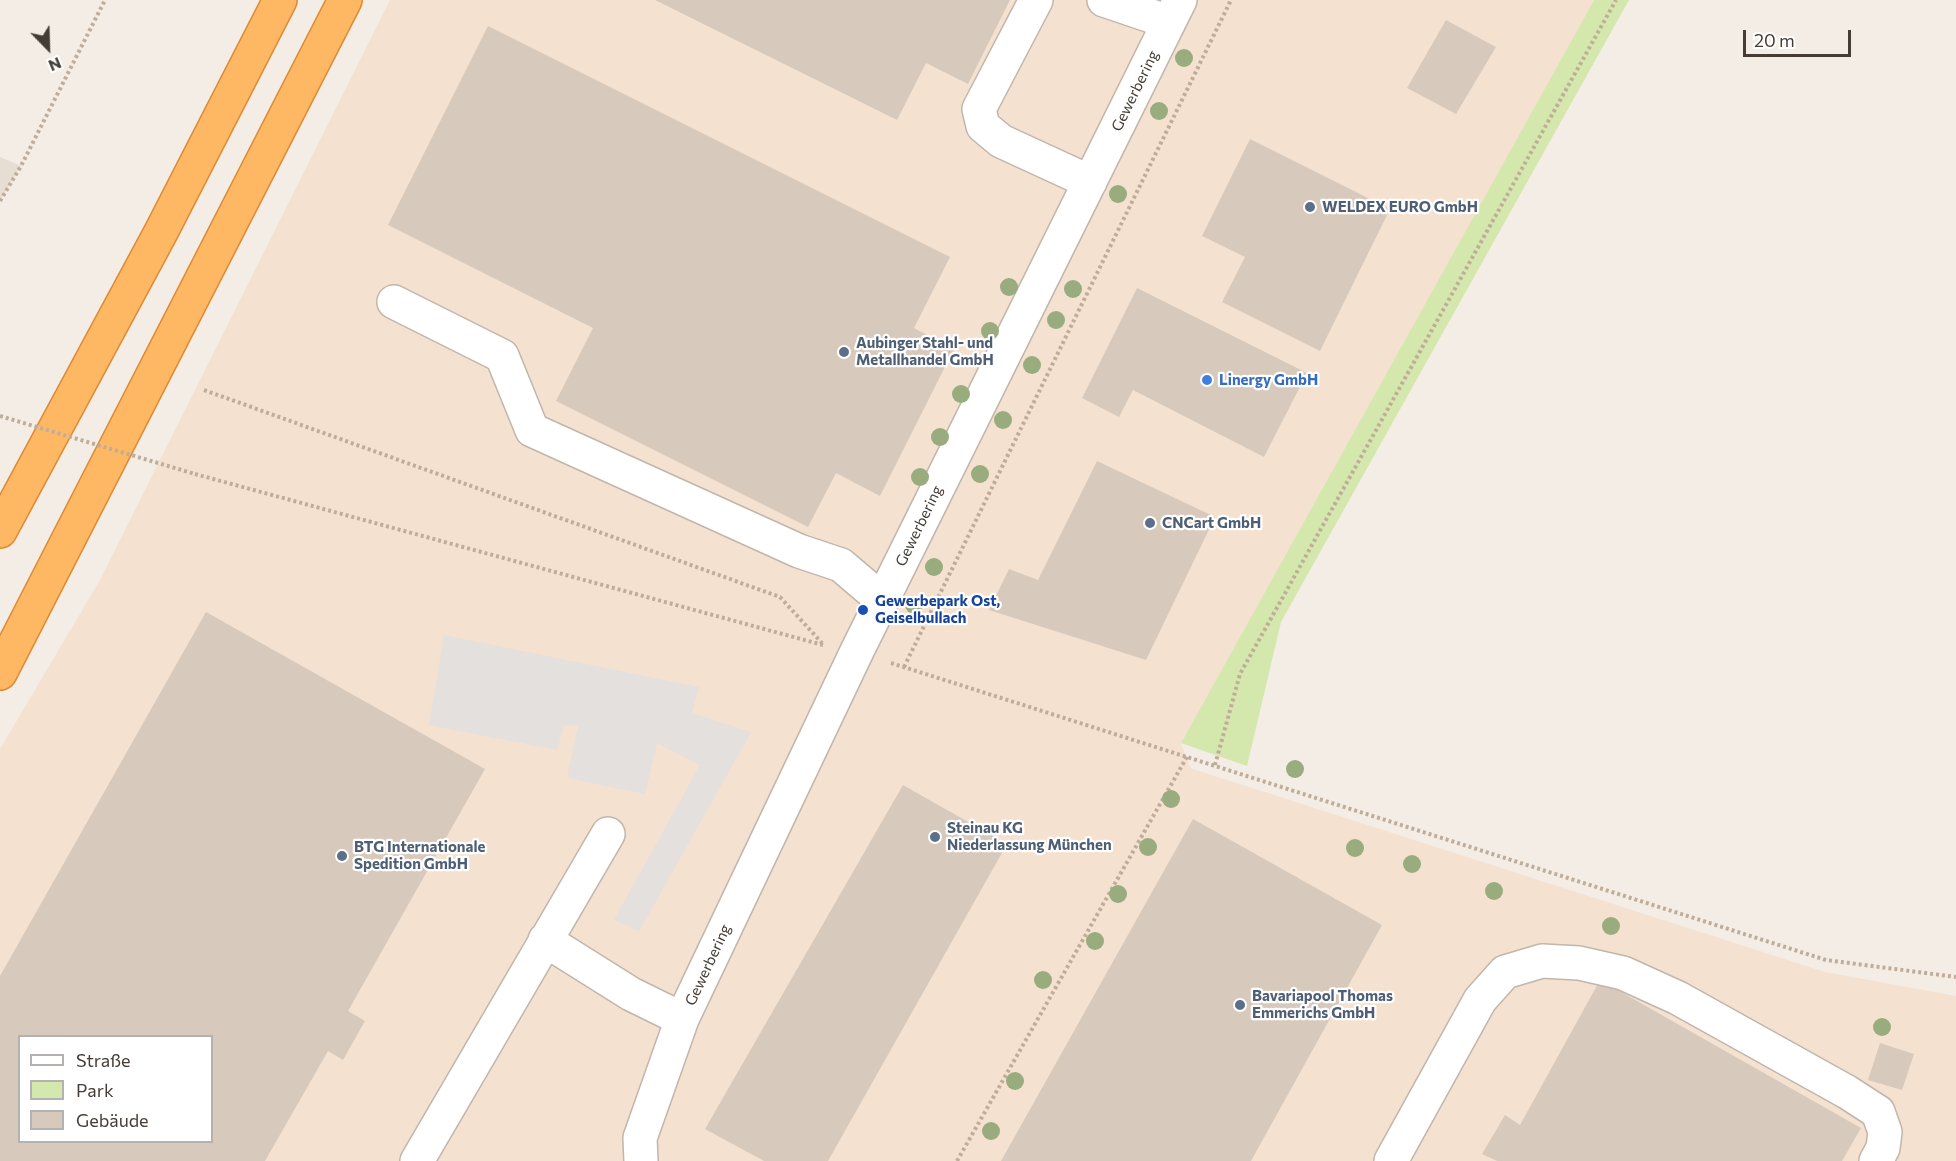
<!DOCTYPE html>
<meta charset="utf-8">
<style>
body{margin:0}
#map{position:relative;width:1956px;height:1161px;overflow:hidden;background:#f3ede5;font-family:Commissioner,sans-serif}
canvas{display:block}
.legend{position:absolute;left:18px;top:1035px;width:195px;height:108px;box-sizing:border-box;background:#fff;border:2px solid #b5b1ae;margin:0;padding:8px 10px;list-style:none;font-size:18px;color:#453d35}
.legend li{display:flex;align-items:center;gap:12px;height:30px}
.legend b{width:30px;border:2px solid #b5b1ae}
.north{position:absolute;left:18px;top:18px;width:60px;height:60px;-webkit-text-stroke:4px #fff;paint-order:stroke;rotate:157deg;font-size:16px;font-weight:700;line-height:24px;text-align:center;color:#453d35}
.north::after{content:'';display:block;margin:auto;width:21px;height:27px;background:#453d35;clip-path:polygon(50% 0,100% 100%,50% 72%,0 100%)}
.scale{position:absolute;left:1743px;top:30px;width:108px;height:27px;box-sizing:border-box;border:3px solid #453d35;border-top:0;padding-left:8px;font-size:18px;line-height:21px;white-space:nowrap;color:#453d35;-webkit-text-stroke:4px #fff;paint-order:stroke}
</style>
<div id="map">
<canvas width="1956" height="1161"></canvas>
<ul class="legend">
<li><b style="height:8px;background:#fff"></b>Straße</li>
<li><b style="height:16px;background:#d4e7ad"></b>Park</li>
<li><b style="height:16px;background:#d7cabd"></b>Gebäude</li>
</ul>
<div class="north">N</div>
<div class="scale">20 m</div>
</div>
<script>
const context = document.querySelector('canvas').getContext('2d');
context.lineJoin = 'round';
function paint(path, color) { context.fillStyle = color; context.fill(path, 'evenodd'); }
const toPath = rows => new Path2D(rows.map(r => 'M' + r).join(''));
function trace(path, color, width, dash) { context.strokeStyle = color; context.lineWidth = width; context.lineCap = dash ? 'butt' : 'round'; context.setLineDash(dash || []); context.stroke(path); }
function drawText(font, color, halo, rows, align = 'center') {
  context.font = font + ' Commissioner,sans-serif'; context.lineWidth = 4.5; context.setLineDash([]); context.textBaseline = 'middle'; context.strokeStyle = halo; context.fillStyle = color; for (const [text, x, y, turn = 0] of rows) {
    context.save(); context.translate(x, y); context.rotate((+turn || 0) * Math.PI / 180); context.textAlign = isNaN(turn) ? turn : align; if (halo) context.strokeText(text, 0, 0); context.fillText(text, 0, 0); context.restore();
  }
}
paint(toPath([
 [0,157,21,166,0,201]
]), '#e7ded3');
paint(toPath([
 [390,0,1594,0,1181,743,1190,768,1825,972,1956,996,1956,1161,0,1161,0,749,100,580],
 [20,1036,212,1036,212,1142,20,1142]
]), '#f5e1d0');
paint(toPath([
 [1594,0,1629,0,1281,622,1247,766,1181,743]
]), '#d4e7ad');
paint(toPath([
 [444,635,699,687,692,713,751,732,639,931,614,920,700,765,657,743,645,794,567,778,578,726,564,725,557,750,429,725]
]), '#e3e0dd');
paint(toPath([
 [655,0,1010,0,968,84,926,63,897,120],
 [1446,20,1496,47,1456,114,1407,88],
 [488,26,950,257,914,328,954,349,880,496,836,473,808,527,556,401,593,328,388,225],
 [1250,139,1390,209,1320,351,1222,302,1245,257,1202,236],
 [1137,288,1307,373,1264,457,1133,390,1119,417,1082,398],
 [1097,461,1215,517,1146,660,989,610,1009,569,1038,580],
 [206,612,485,769,348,1011,365,1021,343,1060,328,1051,265,1161,0,1161,0,976],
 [20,1036,212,1036,212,1142,20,1142],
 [903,785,1007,844,828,1161,764,1161,705,1129],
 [1193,819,1382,925,1251,1161,1001,1161],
 [1600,980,1861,1128,1842,1161,1497,1161,1482,1154,1505,1115,1520,1125],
 [1880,1043,1914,1054,1902,1090,1868,1080]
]), '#d7cabd');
const minor = toPath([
 [1036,0,979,109,983,126,1001,141,1090,182],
 [1104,0,1169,22],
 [394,302,502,356,532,430,799,551,841,565,882,600],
 [545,940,631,994,682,1019],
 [417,1161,608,834],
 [641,1161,640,1138,682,1019,857,651,1180,0],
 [1391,1161,1480,1000,1505,972,1542,961,1579,963,1623,973,1678,998,1847,1092,1878,1112,1885,1132,1883,1148,1876,1161]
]);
const highway = toPath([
 [0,531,161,232,280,0],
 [0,673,345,0]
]);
trace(minor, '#c1b6ab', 36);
trace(highway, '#de8a34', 36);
trace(toPath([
 [0,201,21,166,105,0],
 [204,390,780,597,822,643],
 [195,474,823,645],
 [891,663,1826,960,1956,977],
 [904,667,1231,0],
 [1215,765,1240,674,1616,0],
 [957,1161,1188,755]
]), '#c0ad99', 4, [3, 3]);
trace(minor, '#fff', 33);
trace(highway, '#feb864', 33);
trace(toPath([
 [0,416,195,474]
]), '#c0ad99', 4, [3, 3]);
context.fillStyle = '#99ac7d';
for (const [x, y] of [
 [1184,58],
 [1159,111],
 [1118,194],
 [1009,287],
 [1073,289],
 [1056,320],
 [990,331],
 [1032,365],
 [961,394],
 [1003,420],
 [940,437],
 [980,474],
 [920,477],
 [934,567],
 [914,605],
 [1295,769],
 [1171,799],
 [1148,847],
 [1355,848],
 [1412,864],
 [1494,891],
 [1118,894],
 [1611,926],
 [1095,941],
 [1043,980],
 [1882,1027],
 [1015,1081],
 [991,1131]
]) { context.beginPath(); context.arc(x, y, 9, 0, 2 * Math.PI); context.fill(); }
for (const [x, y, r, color] of [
 [1310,207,6,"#5c6f8a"],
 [844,352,6,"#5c6f8a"],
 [1207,380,6,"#3f7fe0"],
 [1150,523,6,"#5c6f8a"],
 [863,610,6,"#1a4fb4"],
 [935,837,6,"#5c6f8a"],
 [342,856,6,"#5c6f8a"],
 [1240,1005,6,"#5c6f8a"]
]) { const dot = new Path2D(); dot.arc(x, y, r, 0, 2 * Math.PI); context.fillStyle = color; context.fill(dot); trace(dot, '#fff', 2); }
drawText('15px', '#453d35', '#fff', [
 ["Gewerbering",1135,91,-64],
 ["Gewerbering",919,526,-64],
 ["Gewerbering",708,965,-65]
]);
drawText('bold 15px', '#4e5e75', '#fff', [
 ["WELDEX EURO GmbH",1322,207],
 ["Aubinger Stahl- und",856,343],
 ["Metallhandel GmbH",856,360],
 ["CNCart GmbH",1162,523],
 ["Steinau KG",947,828],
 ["Niederlassung München",947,845],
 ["BTG Internationale",354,847],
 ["Spedition GmbH",354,864],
 ["Bavariapool Thomas",1252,996],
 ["Emmerichs GmbH",1252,1013]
], 'left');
drawText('bold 15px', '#366cbe', '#fff', [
 ["Linergy GmbH",1219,380]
], 'left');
drawText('bold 15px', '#164399', '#fff', [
 ["Gewerbepark Ost,",875,601],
 ["Geiselbullach",875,618]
], 'left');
</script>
